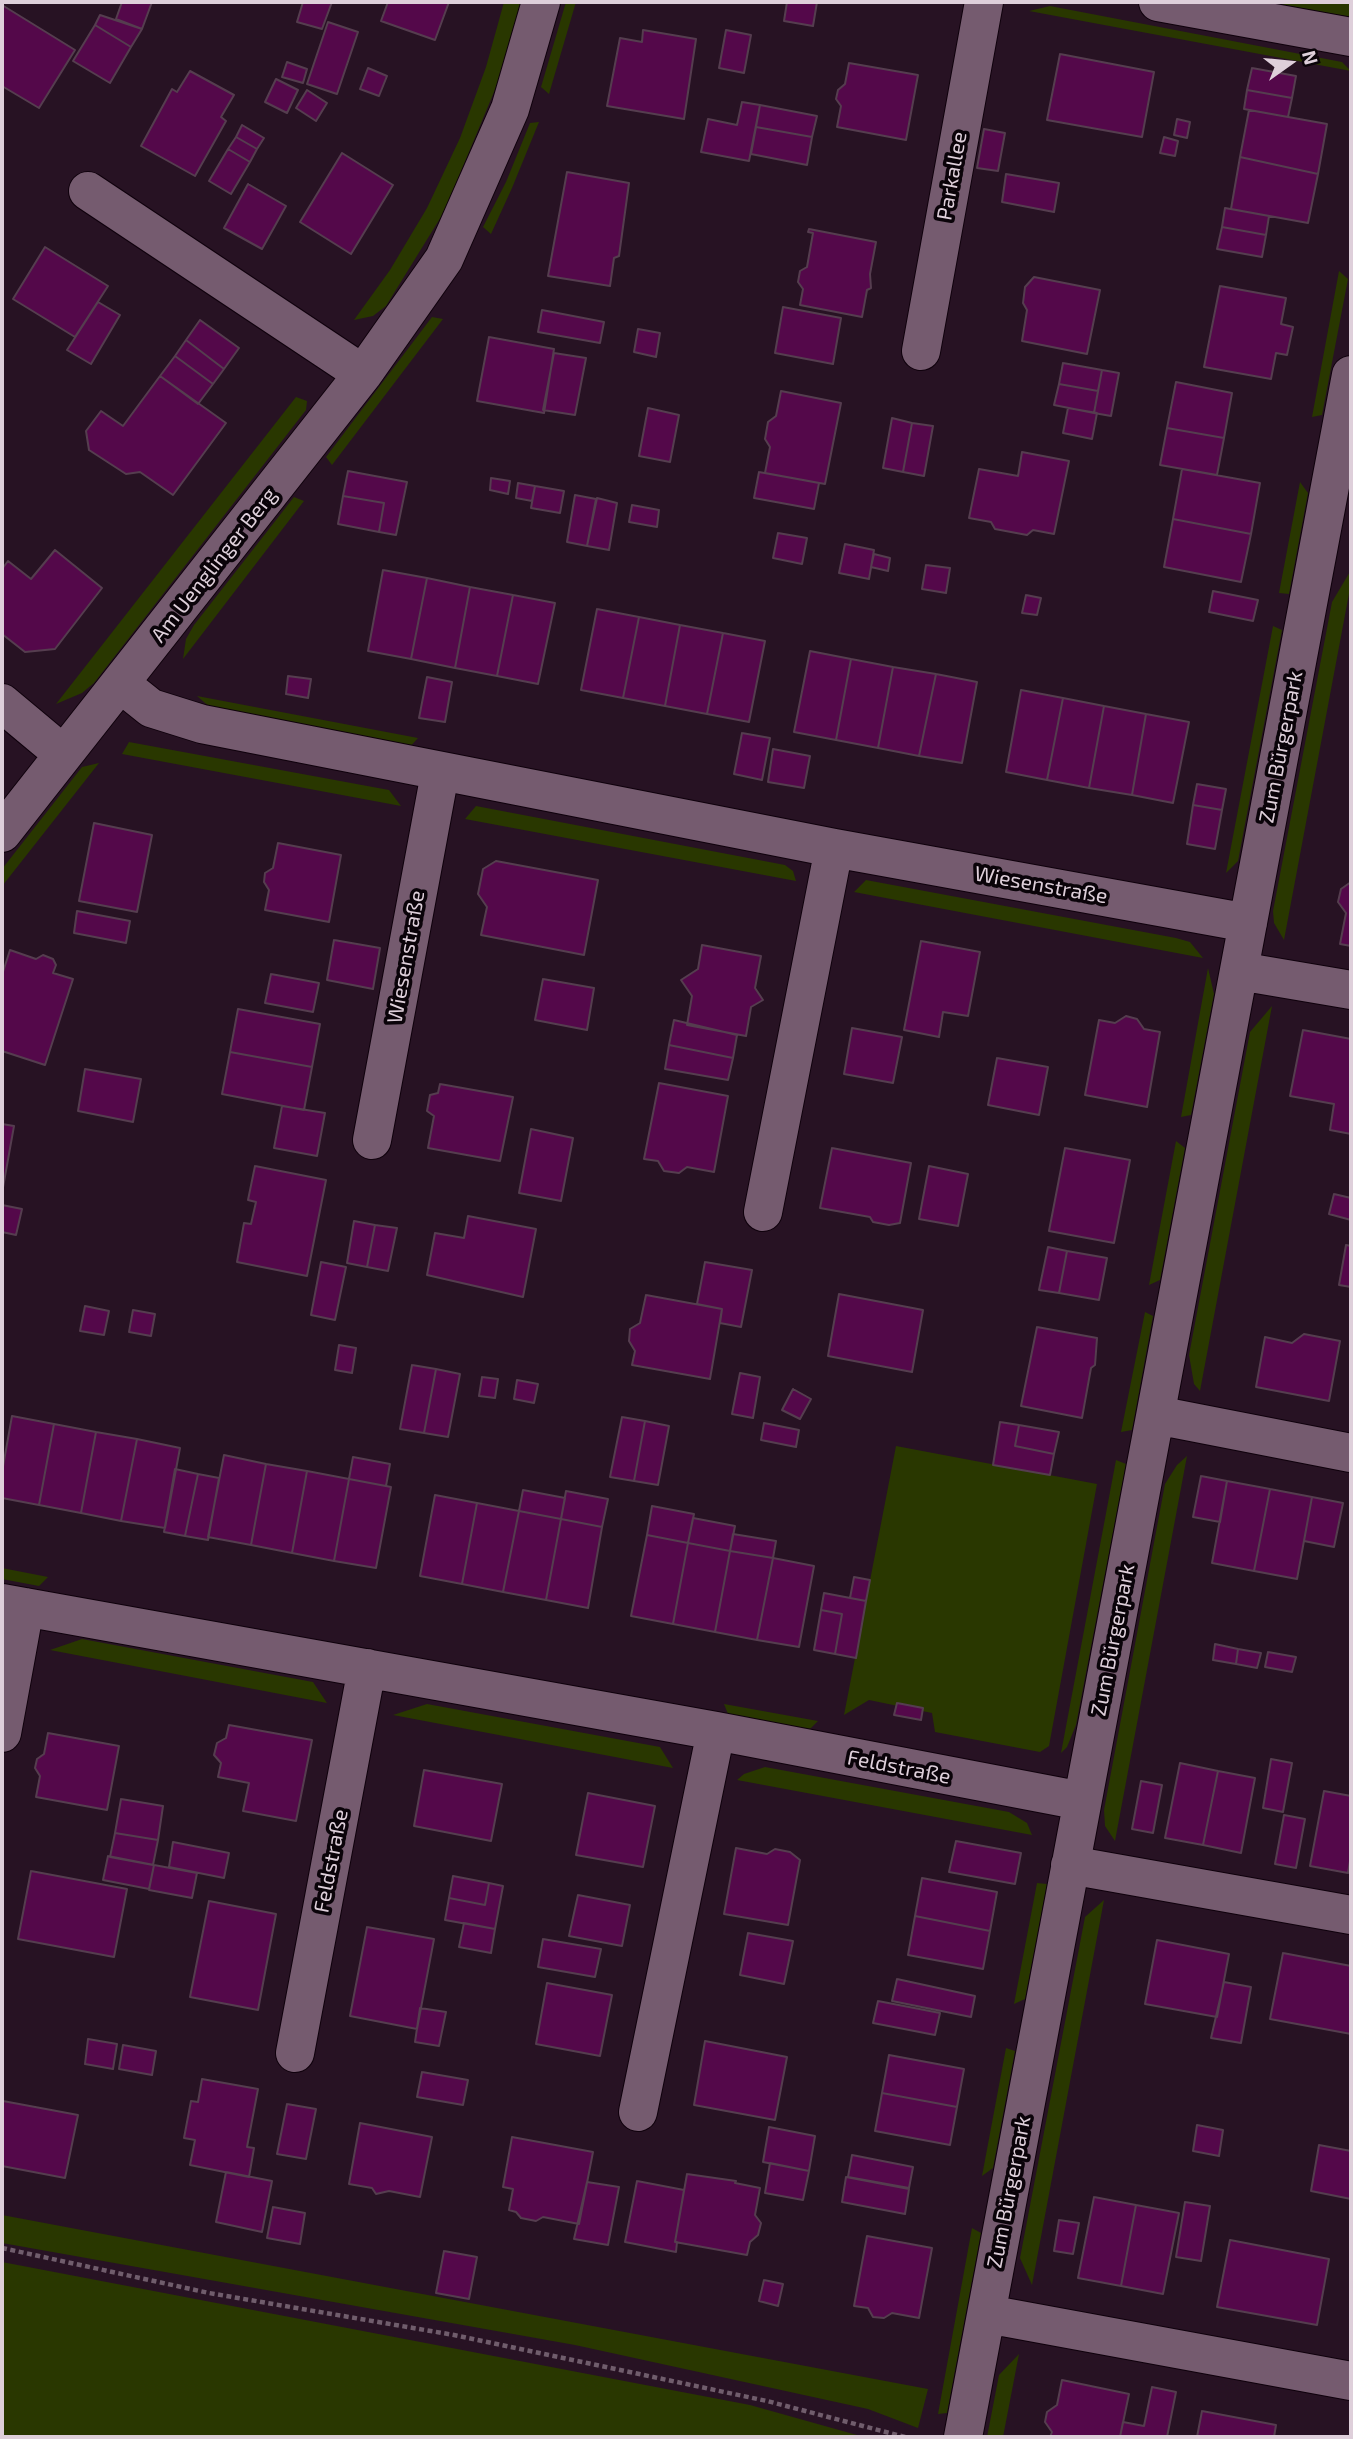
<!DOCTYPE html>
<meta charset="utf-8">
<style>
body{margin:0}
#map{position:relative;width:1353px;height:2439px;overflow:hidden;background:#271223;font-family:"Exo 2",sans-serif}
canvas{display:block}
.frame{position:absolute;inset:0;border:4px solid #decfda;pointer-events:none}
.north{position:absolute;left:1255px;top:28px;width:70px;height:70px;-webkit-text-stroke:5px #0a0309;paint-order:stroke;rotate:75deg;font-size:19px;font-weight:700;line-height:28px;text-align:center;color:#decfda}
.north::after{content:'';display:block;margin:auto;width:24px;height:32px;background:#decfda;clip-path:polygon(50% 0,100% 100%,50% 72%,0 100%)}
</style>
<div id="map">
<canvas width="1353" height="2439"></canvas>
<div class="frame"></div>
<div class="north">N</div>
</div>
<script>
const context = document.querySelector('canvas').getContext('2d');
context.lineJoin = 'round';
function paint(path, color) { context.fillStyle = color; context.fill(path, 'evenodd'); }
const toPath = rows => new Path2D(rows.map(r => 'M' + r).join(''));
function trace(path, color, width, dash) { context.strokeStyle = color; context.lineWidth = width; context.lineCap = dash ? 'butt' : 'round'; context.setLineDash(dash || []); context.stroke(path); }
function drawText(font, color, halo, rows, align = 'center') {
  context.font = font + ' "Exo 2",sans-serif'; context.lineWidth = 7; context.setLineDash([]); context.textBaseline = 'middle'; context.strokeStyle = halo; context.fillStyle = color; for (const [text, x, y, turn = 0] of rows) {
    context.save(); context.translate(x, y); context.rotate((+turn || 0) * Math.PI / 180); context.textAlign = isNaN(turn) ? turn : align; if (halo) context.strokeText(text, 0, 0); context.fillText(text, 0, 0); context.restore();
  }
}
paint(toPath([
 [504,2,522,2,499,80,444,212,386,306,373,316,354,320,390,270,427,208,460,138,486,67],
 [566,2,576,2,549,94,541,87],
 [1268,2,1351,2,1351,17],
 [1050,6,1342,62,1351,71,1029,11],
 [539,122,512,188,491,234,483,227,506,182,530,123],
 [1339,271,1348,279,1322,415,1312,417],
 [432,317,443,319,332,465,326,457],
 [296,397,307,401,306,410,94,683,82,693,56,704],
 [1300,482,1308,493,1289,594,1279,593],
 [294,497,304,501,183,659,186,639,194,625],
 [1351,570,1351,583,1284,940,1274,923,1273,911,1332,602],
 [1273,626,1282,630,1238,861,1226,873],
 [197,696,418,738,409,748,212,709],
 [129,742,389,790,401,806,122,754],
 [99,763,3,885,2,869,82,767],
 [476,806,785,865,793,871,796,881,465,819],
 [866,880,1176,938,1190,942,1203,958,854,892],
 [1208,968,1214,994,1191,1115,1181,1117],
 [1272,1006,1200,1391,1194,1384,1189,1355,1250,1032],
 [1176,1141,1185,1148,1160,1280,1149,1285],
 [1145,1312,1153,1316,1132,1430,1121,1432],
 [896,1446,1097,1484,1049,1746,1040,1752,935,1732,932,1713,869,1700,844,1715],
 [1187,1456,1115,1841,1105,1826,1104,1810,1165,1484,1177,1465],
 [1116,1460,1126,1464,1076,1725,1067,1747,1061,1753],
 [2,1568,48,1577,39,1586,2,1579],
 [82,1639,313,1682,327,1703,50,1650],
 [427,1704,660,1747,673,1768,393,1715],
 [724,1704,818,1721,810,1729,728,1714],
 [765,1767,1009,1812,1027,1823,1032,1835,737,1780,744,1774],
 [1037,1883,1047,1884,1025,1999,1014,2004],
 [1104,1900,1032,2285,1020,2258,1085,1917],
 [1006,2048,1015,2051,993,2168,982,2176],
 [2,2215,928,2389,918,2428,868,2409,575,2345,2,2243],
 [972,2228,981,2233,947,2413,938,2414],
 [2,2262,750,2405,864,2437,2,2437],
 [1019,2354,1003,2437,987,2437,999,2375]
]), '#293700');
const building = toPath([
 [122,2,152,2,142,29,116,19,122,2],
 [303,2,332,2,322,29,297,22,303,2],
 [388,2,449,2,435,40,381,21,388,2],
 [787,2,817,2,813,26,784,21,787,2],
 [2,5,75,50,39,108,2,86,2,5],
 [100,15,142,29,131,47,95,25,100,15],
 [328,22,358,32,337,94,307,84,328,22],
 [95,25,131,47,110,83,73,61,95,25],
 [643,30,696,39,684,119,607,106,620,38,642,42,643,30],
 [726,30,751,35,744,73,719,68,726,30],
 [1060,54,1154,72,1142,137,1047,120,1060,54],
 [287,62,307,69,303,83,282,77,287,62],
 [849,63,918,75,906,140,837,127,841,106,836,99,838,90,845,84,849,63],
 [368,68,387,76,379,96,360,89,368,68],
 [1252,68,1296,76,1292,98,1247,90,1252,68],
 [190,71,234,95,221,117,226,121,195,176,141,146,172,89,177,92,190,71],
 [276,79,298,90,287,113,265,102,276,79],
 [307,90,327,103,316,121,296,108,307,90],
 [1247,90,1292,98,1288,117,1244,109,1247,90],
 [742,102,760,105,749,161,701,152,708,119,737,125,742,102],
 [760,105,817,116,812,137,756,127,760,105],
 [1249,110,1327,124,1318,174,1240,157,1249,110],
 [1177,119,1190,122,1187,138,1174,135,1177,119],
 [242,125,264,138,257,149,236,137,242,125],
 [756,127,812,137,807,165,751,154,756,127],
 [984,129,1005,133,998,171,977,168,984,129],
 [236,137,257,149,250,162,228,149,236,137],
 [1164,137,1178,141,1175,156,1160,153,1164,137],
 [228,149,250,162,231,194,209,181,228,149],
 [342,153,393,185,351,254,300,222,342,153],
 [1240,157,1318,174,1308,223,1231,209,1240,157],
 [567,172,629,183,619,256,614,258,610,286,548,276,567,172],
 [1006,174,1059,183,1054,212,1002,202,1006,174],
 [248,184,286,206,262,249,224,228,248,184],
 [1225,208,1269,216,1266,235,1222,227,1225,208],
 [1222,227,1266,235,1262,257,1217,249,1222,227],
 [809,229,876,242,870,274,871,288,867,290,862,317,800,305,803,289,798,282,800,271,807,267,813,233,808,232,809,229],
 [45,247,108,286,75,337,13,299,45,247],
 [1034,277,1100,290,1087,354,1022,341,1027,310,1023,303,1025,287,1034,277],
 [1220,286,1286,298,1281,324,1293,327,1287,355,1276,353,1271,379,1204,367,1220,286],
 [98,302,120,315,91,364,67,350,98,302],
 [783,307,841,318,833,364,775,353,783,307],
 [542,310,604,322,600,343,538,332,542,310],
 [200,320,239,348,224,369,186,340,200,320],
 [638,329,660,333,656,357,634,352,638,329],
 [489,337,554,349,544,413,477,401,489,337],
 [186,340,224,369,213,384,175,356,186,340],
 [554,353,586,358,575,415,543,410,554,353],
 [175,356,213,384,198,404,160,376,175,356],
 [1063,363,1102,370,1098,391,1059,384,1063,363],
 [1102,370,1119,373,1111,416,1094,413,1102,370],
 [160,376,226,423,173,495,140,472,126,474,89,450,86,431,101,411,123,426,160,376],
 [1176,382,1232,393,1224,438,1167,428,1176,382],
 [1059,384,1098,391,1094,413,1054,405,1059,384],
 [781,391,841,403,825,484,765,473,770,447,765,439,768,422,776,416,781,391],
 [648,408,679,415,670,462,639,456,648,408],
 [1068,408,1097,413,1092,439,1063,433,1068,408],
 [892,418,912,423,903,472,883,468,892,418],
 [912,423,933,426,924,476,903,472,912,423],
 [1167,428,1224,438,1217,475,1160,465,1167,428],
 [1022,452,1069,461,1054,534,1033,530,1027,535,995,529,991,522,969,518,979,469,1018,476,1022,452],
 [1182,469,1260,483,1251,534,1173,519,1182,469],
 [348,471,407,482,396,535,379,532,384,503,343,496,348,471],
 [759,472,819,483,814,509,754,498,759,472],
 [491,478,510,481,508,494,490,490,491,478],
 [518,483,535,486,532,501,516,498,518,483],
 [535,486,564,491,560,513,531,508,535,486],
 [575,495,596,499,587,546,567,542,575,495],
 [343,496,384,503,379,532,338,524,343,496],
 [597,498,617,503,609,550,587,546,597,498],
 [632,505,659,510,657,527,629,522,632,505],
 [1173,519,1251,534,1241,582,1164,567,1173,519],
 [778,533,807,538,802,564,773,558,778,533],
 [845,544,874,550,869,579,839,573,845,544],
 [55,550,102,588,55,649,25,652,2,634,2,569,8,561,31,579,55,550],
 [874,554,890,558,888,571,871,567,874,554],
 [926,565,950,568,946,593,922,589,926,565],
 [383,570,427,578,411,659,368,651,383,570],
 [427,578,470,587,455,668,411,659,427,578],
 [470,587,513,595,497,676,455,668,470,587],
 [1213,591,1258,600,1253,621,1209,612,1213,591],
 [513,595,555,603,538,684,497,676,513,595],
 [1026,595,1041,598,1037,615,1022,613,1026,595],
 [597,609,639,617,623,698,581,690,597,609],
 [639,617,680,625,665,706,623,698,639,617],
 [680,625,723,633,707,714,665,706,680,625],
 [723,633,765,641,749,722,707,714,723,633],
 [810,651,851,659,836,740,794,732,810,651],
 [851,659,893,667,878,748,836,740,851,659],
 [893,667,936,674,919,756,878,748,893,667],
 [936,674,977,682,962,763,919,756,936,674],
 [288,676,311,679,308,698,286,694,288,676],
 [427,677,452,682,445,722,419,718,427,677],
 [1021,690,1063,698,1047,780,1006,772,1021,690],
 [1063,698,1104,706,1089,788,1047,780,1063,698],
 [1104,706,1146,714,1132,795,1089,788,1104,706],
 [1146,714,1189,722,1173,803,1132,795,1146,714],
 [742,733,770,738,762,780,734,774,742,733],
 [773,749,810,756,804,788,768,782,773,749],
 [1197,784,1226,789,1222,810,1193,805,1197,784],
 [1193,805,1222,810,1215,849,1187,844,1193,805],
 [94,823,152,835,137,912,79,901,94,823],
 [278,843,341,855,329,922,265,910,269,890,264,882,265,873,273,868,278,843],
 [496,861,598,880,584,955,481,935,487,907,478,894,483,869,496,861],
 [1351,882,1351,946,1340,944,1346,913,1338,902,1341,889,1351,882],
 [77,911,130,921,126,943,74,933,77,911],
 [334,940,380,948,373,989,327,980,334,940],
 [921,941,980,952,968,1016,943,1012,939,1037,904,1030,921,941],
 [702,945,761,956,755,988,763,1000,751,1007,746,1036,687,1025,692,996,681,980,698,969,702,945],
 [10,950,36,959,43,955,53,959,56,965,53,973,73,979,45,1065,2,1051,2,975,10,950],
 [271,974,319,983,313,1012,265,1003,271,974],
 [543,979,594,988,587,1030,535,1020,543,979],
 [238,1009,320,1024,312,1067,230,1052,238,1009],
 [1126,1016,1137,1019,1144,1029,1160,1032,1147,1107,1085,1095,1099,1020,1115,1023,1126,1016],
 [674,1020,737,1035,733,1058,669,1045,674,1020],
 [852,1028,902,1037,893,1083,844,1074,852,1028],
 [1303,1030,1351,1039,1351,1134,1330,1130,1334,1104,1290,1096,1303,1030],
 [669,1045,733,1058,728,1080,665,1069,669,1045],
 [230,1052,312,1067,304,1110,222,1094,230,1052],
 [997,1058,1048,1067,1039,1115,988,1105,997,1058],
 [85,1069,141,1079,133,1122,78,1111,85,1069],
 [659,1083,728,1096,714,1172,687,1167,679,1173,664,1171,658,1161,644,1159,659,1083],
 [440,1084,513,1097,500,1161,428,1148,434,1116,427,1111,430,1095,438,1093,440,1084],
 [282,1106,325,1113,317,1156,274,1148,282,1106],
 [2,1124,14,1126,2,1193,2,1124],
 [531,1129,573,1138,561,1201,519,1193,531,1129],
 [832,1148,911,1163,900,1223,889,1225,873,1222,870,1217,820,1208,832,1148],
 [1065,1148,1130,1160,1114,1243,1049,1231,1065,1148],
 [255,1166,326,1180,307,1276,237,1262,244,1223,251,1224,256,1202,248,1200,255,1166],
 [929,1166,968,1174,958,1226,919,1219,929,1166],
 [1334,1194,1351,1198,1351,1220,1329,1214,1334,1194],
 [2,1205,22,1209,16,1235,2,1232,2,1205],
 [468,1216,536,1229,523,1297,427,1275,435,1233,464,1238,468,1216],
 [354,1221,375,1225,367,1267,347,1263,354,1221],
 [375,1225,397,1228,388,1271,367,1267,375,1225],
 [1346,1245,1351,1246,1351,1287,1339,1285,1346,1245],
 [1048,1247,1067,1251,1059,1293,1039,1290,1048,1247],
 [1067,1251,1107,1258,1099,1300,1059,1293,1067,1251],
 [321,1262,346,1267,335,1320,311,1315,321,1262],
 [705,1262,752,1270,741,1327,720,1323,722,1309,697,1304,705,1262],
 [839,1294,923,1310,912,1372,828,1356,839,1294],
 [646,1295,722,1309,710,1379,632,1365,635,1351,629,1341,630,1329,640,1323,646,1295],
 [85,1306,109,1311,104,1335,80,1331,85,1306],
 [133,1310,155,1314,151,1336,129,1332,133,1310],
 [1037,1327,1097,1338,1095,1365,1091,1368,1082,1418,1021,1406,1037,1327],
 [1304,1334,1340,1341,1329,1401,1256,1387,1265,1337,1292,1343,1304,1334],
 [339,1345,356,1348,352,1373,335,1370,339,1345],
 [412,1365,436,1369,424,1433,400,1429,412,1365],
 [436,1369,460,1374,448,1437,424,1433,436,1369],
 [740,1373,760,1377,753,1418,732,1414,740,1373],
 [482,1377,498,1379,495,1398,479,1396,482,1377],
 [517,1380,538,1384,534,1403,514,1399,517,1380],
 [793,1389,811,1399,800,1419,782,1410,793,1389],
 [12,1416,54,1424,39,1505,2,1498,2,1472,12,1416],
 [622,1417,645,1421,634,1481,610,1477,622,1417],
 [645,1421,669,1426,658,1485,634,1481,645,1421],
 [1000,1422,1019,1425,1015,1446,1054,1454,1050,1475,993,1465,1000,1422],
 [764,1423,799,1430,796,1447,761,1440,764,1423],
 [54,1424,96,1432,81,1513,39,1505,54,1424],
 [1019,1425,1059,1432,1054,1454,1015,1446,1019,1425],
 [96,1432,137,1439,121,1521,81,1513,96,1432],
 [137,1439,180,1448,165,1528,121,1521,137,1439],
 [224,1455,266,1464,251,1545,208,1537,224,1455],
 [353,1457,390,1464,386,1486,349,1479,353,1457],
 [266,1464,307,1471,292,1553,251,1545,266,1464],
 [175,1469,198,1474,185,1536,164,1532,175,1469],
 [307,1471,349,1479,334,1561,292,1553,307,1471],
 [198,1474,219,1478,208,1540,185,1536,198,1474],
 [1201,1476,1227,1481,1220,1522,1193,1517,1201,1476],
 [349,1479,391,1487,376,1568,334,1561,349,1479],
 [1227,1481,1270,1489,1254,1571,1212,1563,1227,1481],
 [1270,1489,1312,1497,1297,1579,1254,1571,1270,1489],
 [523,1490,565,1498,561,1519,519,1511,523,1490],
 [566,1491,608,1499,602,1527,561,1519,566,1491],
 [435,1495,477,1503,462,1584,420,1576,435,1495],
 [1312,1497,1343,1503,1334,1547,1304,1541,1312,1497],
 [477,1503,519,1511,503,1592,462,1584,477,1503],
 [652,1506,694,1514,688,1543,647,1535,652,1506],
 [519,1511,561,1519,546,1600,503,1592,519,1511],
 [693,1518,735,1526,730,1551,688,1543,693,1518],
 [561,1519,602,1527,588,1608,546,1600,561,1519],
 [733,1534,776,1541,773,1558,730,1551,733,1534],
 [647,1535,688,1543,673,1624,631,1616,647,1535],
 [688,1543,730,1551,715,1632,673,1624,688,1543],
 [730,1551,773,1558,757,1640,715,1632,730,1551],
 [773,1558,814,1566,799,1647,757,1640,773,1558],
 [854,1577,870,1580,866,1601,850,1598,854,1577],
 [824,1593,866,1601,856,1658,835,1654,842,1614,821,1610,824,1593],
 [821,1610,842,1614,835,1654,814,1650,821,1610],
 [1215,1644,1238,1649,1236,1664,1213,1660,1215,1644],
 [1238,1649,1261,1653,1257,1668,1236,1664,1238,1649],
 [1268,1652,1296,1657,1292,1672,1265,1667,1268,1652],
 [897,1703,923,1708,921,1720,894,1715,897,1703],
 [229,1725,312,1740,296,1821,243,1811,249,1783,218,1777,221,1763,214,1755,217,1743,226,1738,229,1725],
 [48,1733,119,1746,107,1810,36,1797,40,1776,35,1768,37,1759,44,1754,48,1733],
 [1271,1759,1292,1763,1283,1812,1263,1808,1271,1759],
 [1180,1763,1218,1771,1203,1845,1165,1838,1180,1763],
 [424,1770,502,1784,491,1841,414,1826,424,1770],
 [1218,1771,1255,1778,1241,1853,1203,1845,1218,1771],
 [1141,1781,1162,1785,1153,1833,1132,1829,1141,1781],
 [1324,1791,1351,1796,1351,1855,1348,1873,1310,1866,1324,1791],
 [588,1793,655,1806,643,1867,576,1855,588,1793],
 [121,1799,163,1806,158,1840,115,1833,121,1799],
 [1284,1815,1305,1819,1296,1868,1275,1864,1284,1815],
 [115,1833,158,1840,153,1865,110,1857,115,1833],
 [956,1841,1021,1853,1015,1884,949,1872,956,1841],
 [173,1842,229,1853,224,1878,169,1867,173,1842],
 [736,1848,767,1854,775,1849,790,1852,800,1860,788,1925,724,1914,736,1848],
 [108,1856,154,1865,149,1889,103,1880,108,1856],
 [154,1865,197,1873,192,1898,149,1890,154,1865],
 [31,1871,127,1889,114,1957,18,1939,31,1871],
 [453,1876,489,1883,485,1905,449,1898,453,1876],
 [922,1878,997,1892,990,1931,915,1916,922,1878],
 [489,1883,503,1886,495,1929,445,1920,449,1898,485,1905,489,1883],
 [578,1895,630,1905,622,1946,569,1936,578,1895],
 [209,1901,276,1914,258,2010,190,1997,209,1901],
 [915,1916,990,1931,983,1969,908,1955,915,1916],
 [464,1923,495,1929,491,1953,459,1947,464,1923],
 [367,1927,434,1939,417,2029,350,2016,367,1927],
 [748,1933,793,1941,784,1984,740,1975,748,1933],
 [543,1939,601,1949,595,1977,538,1967,543,1939],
 [1157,1940,1229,1954,1217,2017,1145,2004,1157,1940],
 [1283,1953,1351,1966,1351,2034,1270,2019,1283,1953],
 [897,1979,975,1996,971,2017,892,2001,897,1979],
 [1224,1982,1251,1987,1241,2043,1211,2038,1224,1982],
 [547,1983,612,1995,600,2056,536,2044,547,1983],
 [878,2001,940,2013,935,2035,873,2023,878,2001],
 [420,2008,446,2012,439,2046,415,2042,420,2008],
 [88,2039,117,2044,113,2069,85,2064,88,2039],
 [705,2041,787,2057,775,2120,694,2105,705,2041],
 [123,2045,156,2051,152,2075,119,2069,123,2045],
 [889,2055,964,2069,957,2107,882,2093,889,2055],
 [422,2072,468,2080,463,2105,417,2097,422,2072],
 [202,2079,258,2089,247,2147,254,2148,249,2177,190,2165,195,2140,184,2138,191,2101,198,2102,202,2079],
 [882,2093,957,2107,950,2145,875,2131,882,2093],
 [3,2101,78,2115,65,2178,2,2166,3,2101],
 [287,2104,316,2109,306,2159,277,2154,287,2104],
 [360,2123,432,2137,420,2197,389,2191,376,2194,372,2188,349,2184,360,2123],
 [1197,2125,1223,2130,1219,2156,1193,2151,1197,2125],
 [769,2127,815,2136,809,2171,763,2162,769,2127],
 [512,2137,593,2152,579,2224,543,2217,536,2221,521,2218,516,2212,509,2210,513,2189,503,2187,512,2137],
 [1319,2145,1351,2151,1351,2199,1311,2191,1319,2145],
 [852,2155,913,2167,909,2188,848,2177,852,2155],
 [770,2163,809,2171,803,2200,765,2193,770,2163],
 [226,2172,272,2181,262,2232,216,2222,226,2172],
 [687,2174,736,2181,735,2183,760,2188,755,2215,761,2223,758,2235,750,2242,747,2255,675,2242,687,2174],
 [846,2177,909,2189,905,2214,842,2202,846,2177],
 [637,2181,684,2190,675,2242,677,2242,676,2252,625,2242,637,2181],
 [587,2182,619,2187,608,2245,574,2239,587,2182],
 [1094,2197,1136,2205,1121,2286,1078,2278,1094,2197],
 [1185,2202,1210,2206,1201,2261,1176,2257,1185,2202],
 [1136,2205,1179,2213,1163,2294,1121,2286,1136,2205],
 [273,2207,305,2213,300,2244,267,2238,273,2207],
 [1059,2220,1079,2223,1073,2254,1054,2251,1059,2220],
 [867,2236,932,2248,919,2318,892,2313,884,2318,873,2317,868,2308,854,2306,867,2236],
 [1230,2240,1329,2259,1317,2325,1217,2307,1230,2240],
 [444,2251,477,2257,469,2299,436,2293,444,2251],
 [764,2280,783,2284,778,2306,759,2301,764,2280],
 [1062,2380,1129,2394,1120,2437,1050,2437,1052,2432,1045,2422,1047,2412,1057,2405,1062,2380],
 [1152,2387,1176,2392,1167,2437,1120,2437,1123,2422,1144,2426,1152,2387],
 [1202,2411,1276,2425,1274,2437,1197,2437,1202,2411]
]);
paint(building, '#54084a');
trace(building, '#553d4f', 2);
const street = toPath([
 [1158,2,1351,37],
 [88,191,363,374],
 [921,351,984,2],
 [121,684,151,708,202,724,834,848,1248,923],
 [2,703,63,754],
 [2,833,363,374,444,259,510,109,541,2],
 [1239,971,1351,990],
 [372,1140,440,773],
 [763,1212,834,848],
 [1156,1415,1351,1453],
 [2,1603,716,1731,1082,1801],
 [2,1733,25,1607],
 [1070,1865,1351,1915],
 [295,2053,367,1668],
 [638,2112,716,1731],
 [987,2314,1351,2381],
 [963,2437,1351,375]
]);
trace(street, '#0f010c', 40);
trace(toPath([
 [2,2248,209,2293,454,2335,767,2401,905,2437]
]), '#705d6c', 4.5, [5, 3.5]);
trace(street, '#755b6f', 38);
drawText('21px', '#decfda', '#0a0309', [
 ["Parkallee",952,176,-80],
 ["Am Uenglinger Berg",214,565,-52],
 ["Zum Bürgerpark",1281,747,-79],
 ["Wiesenstraße",1041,885,10],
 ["Wiesenstraße",406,957,-80],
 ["Zum Bürgerpark",1113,1640,-79],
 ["Feldstraße",899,1767,11],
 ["Feldstraße",331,1861,-79],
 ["Zum Bürgerpark",1009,2192,-79]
]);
</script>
